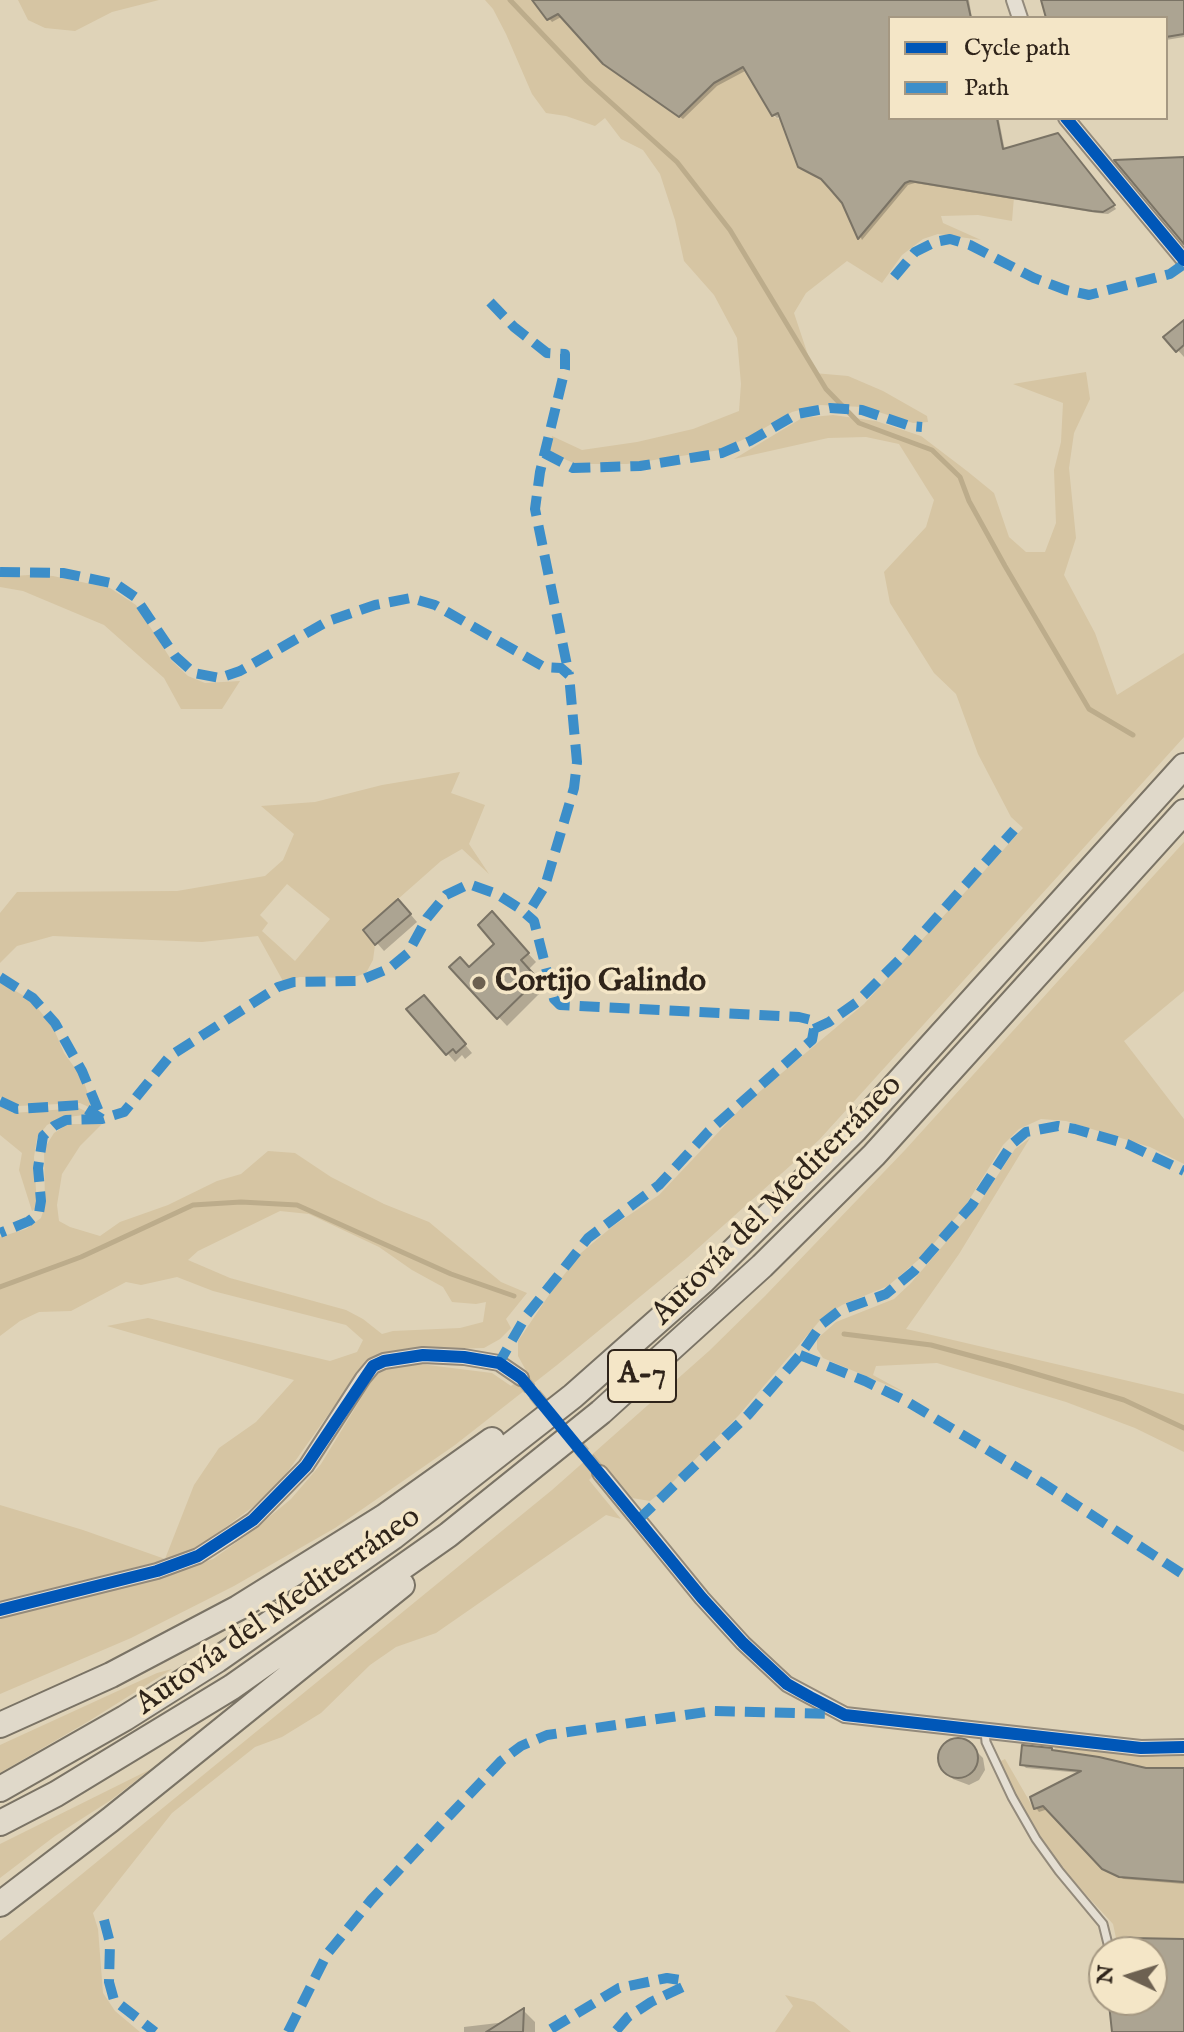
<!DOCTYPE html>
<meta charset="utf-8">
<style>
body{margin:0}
#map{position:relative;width:1184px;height:2032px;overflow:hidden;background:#dfd3b8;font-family:"IM FELL English",serif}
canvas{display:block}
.legend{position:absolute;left:888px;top:16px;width:280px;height:104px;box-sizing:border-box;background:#f4e6c7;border:2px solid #a59882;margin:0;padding:10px 14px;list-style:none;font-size:24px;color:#2f241a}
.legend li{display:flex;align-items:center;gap:16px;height:40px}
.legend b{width:40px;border:2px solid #a59882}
.north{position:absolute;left:1088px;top:1936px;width:80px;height:80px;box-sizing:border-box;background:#f4e6c7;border:2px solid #a59882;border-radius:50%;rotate:274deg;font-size:22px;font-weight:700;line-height:32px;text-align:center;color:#2f241a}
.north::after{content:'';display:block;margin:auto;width:28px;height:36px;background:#6d6151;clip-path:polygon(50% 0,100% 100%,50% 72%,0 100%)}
</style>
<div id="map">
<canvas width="1184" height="2032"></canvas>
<ul class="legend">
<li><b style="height:10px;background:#0057b8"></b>Cycle path</li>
<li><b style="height:10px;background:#3c8ec9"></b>Path</li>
</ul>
<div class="north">N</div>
</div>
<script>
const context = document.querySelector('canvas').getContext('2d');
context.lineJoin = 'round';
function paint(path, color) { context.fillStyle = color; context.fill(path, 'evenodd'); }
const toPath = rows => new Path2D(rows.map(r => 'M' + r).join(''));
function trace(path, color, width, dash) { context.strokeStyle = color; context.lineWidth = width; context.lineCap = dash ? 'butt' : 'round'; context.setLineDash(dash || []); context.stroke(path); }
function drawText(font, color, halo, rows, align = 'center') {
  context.font = font + ' "IM FELL English",serif'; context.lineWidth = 7; context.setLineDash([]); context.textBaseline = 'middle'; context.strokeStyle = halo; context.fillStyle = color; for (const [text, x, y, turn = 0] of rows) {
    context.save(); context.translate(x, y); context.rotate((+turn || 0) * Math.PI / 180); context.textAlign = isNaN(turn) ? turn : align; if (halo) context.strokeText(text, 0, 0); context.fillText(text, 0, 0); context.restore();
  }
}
paint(toPath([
 [18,0,159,0,112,12,75,31,45,28,28,20],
 [485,0,532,0,547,19,559,13,603,64,679,117,714,83,742,68,772,116,781,120,798,168,821,179,830,189,842,203,858,238,905,183,910,181,1014,197,1012,221,978,215,941,216,943,223,981,240,938,234,923,239,902,255,882,283,847,261,806,293,794,313,814,373,848,376,883,391,927,416,928,422,913,423,863,407,820,405,792,412,749,437,720,450,701,453,627,464,576,464,548,452,552,436,582,450,637,442,693,429,739,411,741,384,737,338,714,295,684,261,675,220,660,174,643,150,621,139,605,118,595,126,566,116,546,113,532,94,506,34,493,9],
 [1086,372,1090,399,1074,433,1069,468,1076,538,1064,575,1095,633,1117,695,1184,653,1184,737,819,1140,687,1258,557,1365,455,1445,335,1528,234,1586,131,1638,0,1694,0,1616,170,1574,213,1559,251,1532,291,1499,321,1464,374,1377,388,1366,420,1364,492,1373,511,1386,528,1374,518,1356,518,1341,553,1289,581,1253,613,1226,659,1195,745,1104,864,1004,1023,828,1011,817,978,754,956,694,934,673,890,603,884,572,926,527,934,500,899,444,866,437,828,438,734,459,802,418,833,415,876,421,921,436,967,471,994,493,1009,537,1026,552,1045,552,1056,523,1054,470,1061,442,1063,403,1013,384],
 [29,575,53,576,110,588,136,605,172,661,188,676,205,683,240,681,222,709,181,709,164,678,104,625,23,591,0,587,0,577],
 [460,772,451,793,485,805,469,844,489,874,462,849,441,861,363,930,375,945,373,960,366,973,352,978,300,977,283,981,258,936,202,942,53,936,17,946,0,963,0,913,17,892,177,891,265,876,283,860,294,834,261,806,315,802,382,785],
 [287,884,330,919,295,961,262,931,268,923,260,915],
 [1184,842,1184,991,1124,1041,1184,1119,1184,1164,1150,1147,1066,1121,1041,1119,1019,1129,1003,1145,964,1208,924,1255,888,1286,842,1305,822,1318,739,1415,669,1486,650,1501,632,1498,603,1466,589,1480,621,1519,606,1515,436,1633,396,1647,370,1665,321,1713,282,1737,255,1747,172,1813,93,1913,98,1929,103,1993,115,2011,140,2032,0,2032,0,1941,552,1490,709,1351,765,1296,905,1150],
 [0,982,31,1000,53,1027,64,1053,83,1079,93,1109,80,1103,18,1106,0,1097],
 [0,1105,13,1113,79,1108,91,1114,61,1118,47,1125,37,1138,34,1157,37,1207,32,1211,19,1170,22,1153,0,1135],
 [68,1124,102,1124,80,1146,62,1174,57,1205,59,1221,70,1227,100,1236,120,1222,168,1205,217,1181,241,1174,268,1151,295,1153,331,1177,384,1204,429,1222,501,1282,527,1293,506,1319,511,1328,500,1339,484,1348,392,1351,376,1356,364,1364,281,1481,254,1506,200,1546,165,1560,0,1601,0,1505,83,1530,165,1559,194,1485,219,1448,256,1422,294,1380,107,1326,148,1318,330,1361,357,1352,363,1340,346,1325,213,1291,177,1277,141,1285,126,1282,71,1311,39,1312,20,1321,0,1336,0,1237,26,1229,41,1218,45,1205,44,1149,54,1133],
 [280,1211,309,1214,379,1247,412,1270,443,1287,452,1302,476,1304,486,1302,483,1322,460,1328,393,1331,382,1334,363,1319,346,1310,230,1278,188,1260,198,1251],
 [1030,1138,959,1254,906,1329,1184,1394,1184,1452,1135,1428,1066,1402,937,1363,876,1366,873,1375,906,1393,823,1358,817,1349,817,1339,836,1322,894,1299,911,1283,978,1205,1015,1149],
 [172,1669,89,1721,0,1773,0,1745,157,1673],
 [1052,1742,1160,1757,1184,1756,1184,1768,1146,1768,1056,1751],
 [1005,1759,1034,1809,1044,1806,1102,1869,1119,1877,1184,1882,1184,1939,1132,1938,1133,1952,1119,1952,1113,1924,1066,1873,1031,1825,999,1762],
 [151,1769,111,1800,55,1836,0,1878,0,1844],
 [785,1995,814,2002,851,2032,775,2032,793,2006]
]), '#d6c5a3');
paint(toPath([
 [534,0,969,0,972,18,890,18,890,118,1007,118,999,120,1005,151,1061,139,1116,209,1108,214,1097,213,915,183,908,185,862,240,844,202,781,116,777,118,774,115,747,70,717,86,683,119,609,67,563,16,552,22],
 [1043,0,1184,0,1184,37,1166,40,1166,18,1048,18],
 [1184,322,1184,357,1166,337],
 [406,909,417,922,384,951,377,943],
 [500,923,536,962,528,970,545,988,507,1026,452,967,469,970,497,944],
 [432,1005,472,1053,465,1059,462,1055,455,1062,409,1009],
 [959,1740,970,1745,983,1758,985,1770,979,1780,969,1785,953,1779,944,1770,940,1759,947,1743],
 [1022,1764,1184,1770,1184,1884,1124,1879,1107,1872,1048,1809,1039,1812,1036,1808,1081,1773,1026,1768],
 [524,2011,535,2022,535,2032,464,2032,464,2027,506,2022]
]), '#0003');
trace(toPath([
 [510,0,587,81,677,162,730,230,826,389,859,423,932,450,960,477,969,501,1005,566,1089,709,1133,735],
 [0,1287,81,1257,193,1205,241,1202,297,1205,451,1274,514,1296],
 [844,1334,931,1345,1009,1366,1124,1400,1184,1428]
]), '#bcac8b', 5);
const building = toPath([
 [532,0,967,0,971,18,890,18,890,118,997,118,1003,149,1058,133,1115,205,1103,212,1092,211,910,181,905,183,858,239,842,203,830,189,821,179,798,167,778,113,772,116,743,67,714,83,679,117,603,64,558,14,547,20,532,0],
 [1041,0,1184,0,1184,34,1166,37,1166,18,1046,18,1041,0],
 [1184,157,1184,244,1114,160,1184,157],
 [1184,320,1184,345,1176,352,1163,337,1184,320],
 [398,899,411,914,375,945,363,930,398,899],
 [492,911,529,953,521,960,538,979,497,1019,449,967,460,957,469,967,494,944,478,925,492,911],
 [424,995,466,1044,456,1053,453,1049,446,1055,406,1009,424,995],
 '938 1758a20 20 0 1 1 40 0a20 20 0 1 1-40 0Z',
 [1022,1745,1052,1748,1052,1750,1099,1757,1146,1768,1184,1768,1184,1882,1119,1877,1102,1869,1043,1806,1034,1809,1030,1797,1081,1771,1020,1765,1022,1745],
 [1131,1938,1184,1939,1184,2032,1112,2032,1109,2004,1152,2000,1152,1952,1133,1952,1131,1938],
 [524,2008,523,2032,486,2032,524,2008]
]);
paint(building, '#aca492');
trace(building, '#7a7365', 2);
trace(toPath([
 [521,1378,600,1473]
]), '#bcb098', 14, [14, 7]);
const lane = toPath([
 [985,1730,986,1742,1012,1797,1036,1839,1059,1871,1103,1924,1110,1952]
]);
const street = toPath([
 [1014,0,1020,18],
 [1066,118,1184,260],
 [600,1473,702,1598,743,1643,787,1684,845,1715,1141,1748,1184,1747],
 [0,1610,157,1571,198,1556,232,1534,253,1520,306,1466,363,1378,373,1366,384,1361,423,1355,464,1357,499,1363,521,1378]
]);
const highway = toPath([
 [0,1725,111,1675,238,1608,384,1517,492,1440],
 [0,1789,125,1718,217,1660,393,1537,573,1396,703,1281,855,1130,1184,766],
 [0,1823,56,1794,232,1687,448,1535,601,1412,762,1266,874,1155,1184,812],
 [0,1904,110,1820,402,1585]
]);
trace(lane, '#938a7b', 11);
trace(street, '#938a7b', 18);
trace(highway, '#7a7365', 28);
trace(lane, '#e4ded2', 7);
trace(street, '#e4ded2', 14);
trace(highway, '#e0d9ca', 24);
trace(toPath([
 [894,277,915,252,935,242,950,239,970,245,1034,278,1066,290,1089,295,1170,274,1184,264],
 [490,302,514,327,547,353,565,354,565,369,540,472,535,509,569,675],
 [544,453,573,468,640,466,722,453,750,441,797,414,830,408,862,410,910,426,922,427],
 [0,572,63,573,116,584,135,597,175,656,194,673,220,678,240,671,328,621,375,605,411,598,435,605,544,667,561,668,569,675,577,762,574,788,545,886,527,915],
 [0,977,33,998,55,1023,82,1071,102,1119,66,1120,54,1126,43,1136,38,1168,41,1201,39,1213,29,1221,0,1233],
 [814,1029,829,1022,857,1002,899,960,1014,830],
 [0,1101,17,1109,80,1105,102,1119,124,1112,170,1056,278,987,294,982,359,981,390,968,408,953,427,918,446,895,469,884,497,894,519,908,534,921,554,999,560,1005,799,1017,811,1020,814,1029,812,1040,709,1131,659,1185,588,1238,526,1316,499,1363],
 [800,1355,865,1381,906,1401,1041,1482,1184,1575],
 [638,1520,748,1415,800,1355,822,1324,839,1311,886,1294,914,1271,972,1205,1012,1144,1026,1132,1058,1126,1075,1129,1127,1144,1184,1171],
 [104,1920,110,1943,109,1982,114,2000,155,2032],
 [551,2029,619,1988,667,1978,680,1980,683,1987,651,2002,628,2017,615,2032],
 [288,2032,327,1954,371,1900,450,1815,501,1761,521,1746,547,1735,713,1711,833,1714]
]), '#3c8ec9', 10, [20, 10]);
trace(toPath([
 [1066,118,1184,260],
 [0,1610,157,1571,198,1556,253,1520,306,1466,373,1366,384,1361,423,1355,464,1357,499,1363,521,1378,702,1598,743,1643,787,1684,810,1697,845,1715,1141,1748,1184,1747]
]), '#0057b8', 12);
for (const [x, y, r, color] of [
 [479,983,8,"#6d6151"]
]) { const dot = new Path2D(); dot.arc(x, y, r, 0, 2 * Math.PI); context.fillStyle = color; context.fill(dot); trace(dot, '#f4e6c7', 3); }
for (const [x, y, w] of [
 [642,1376,68]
]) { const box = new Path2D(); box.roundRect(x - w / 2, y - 26, w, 52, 6); context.fillStyle = '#f4e6c7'; context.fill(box); trace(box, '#2f241a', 2); }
drawText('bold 30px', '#2f241a', null, [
 ["A-7",642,1376]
]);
drawText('bold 32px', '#2f241a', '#f4e6c7', [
 ["Cortijo Galindo",495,983]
], 'left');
drawText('32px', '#2f241a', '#f4e6c7', [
 ["Autovía del Mediterráneo",778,1201,-45],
 ["Autovía del Mediterráneo",279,1612,-35]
]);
</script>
